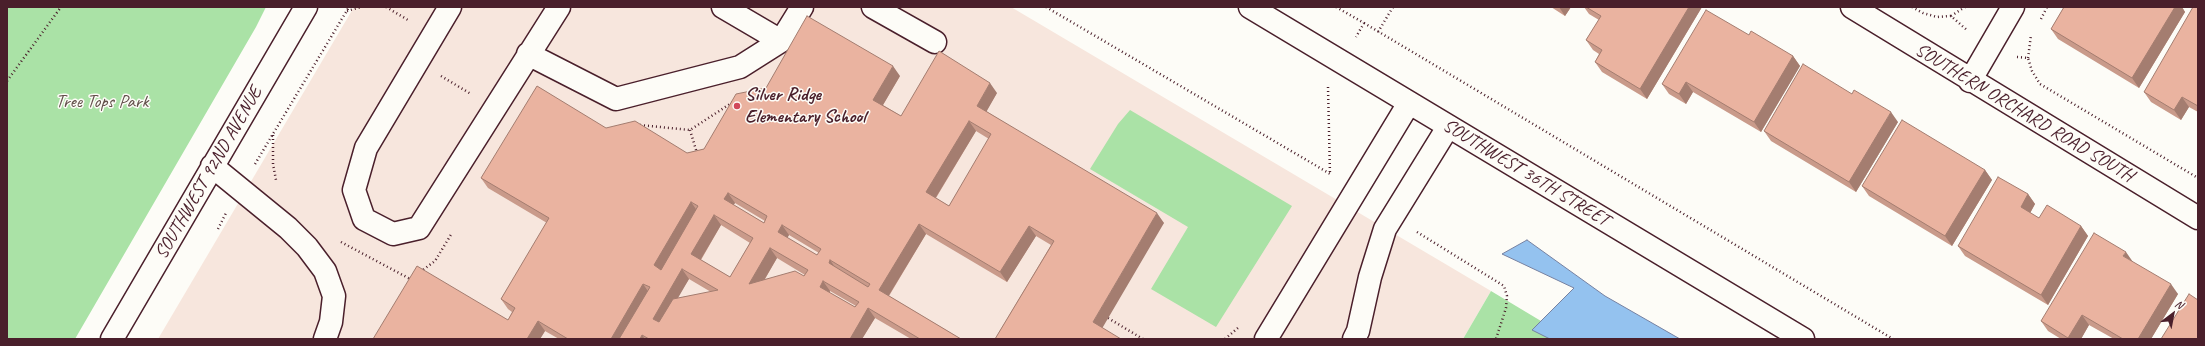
<!DOCTYPE html>
<style>
body{margin:0}
#map{position:relative;width:2205px;height:346px;overflow:hidden;background:#fdfcf7;font-family:Caveat,sans-serif}
canvas{display:block}
.frame{position:absolute;inset:0;border:8px solid #4a1f2b;pointer-events:none}
.north{position:absolute;left:2153px;top:294px;width:40px;height:40px;-webkit-text-stroke:3px #fdfcf7;paint-order:stroke;rotate:32deg;font-size:11px;font-weight:700;line-height:16px;text-align:center;color:#4a1f2b}
.north::after{content:'';display:block;margin:auto;width:14px;height:18px;background:#4a1f2b;clip-path:polygon(50% 0,100% 100%,50% 72%,0 100%)}
</style>
<div id="map">
<canvas width="2205" height="346"></canvas>
<div class="frame"></div>
<div class="north">N</div>
</div>
<script>
const context = document.querySelector('canvas').getContext('2d');
context.lineJoin = 'round';
function paint(path, color) { context.fillStyle = color; context.fill(path, 'evenodd'); }
const toPath = rows => new Path2D(rows.map(r => 'M' + r).join(''));
function trace(path, color, width, dash) { context.strokeStyle = color; context.lineWidth = width; context.lineCap = dash ? 'butt' : 'round'; context.setLineDash(dash || []); context.stroke(path); }
function drawText(font, color, halo, rows, align = 'center') {
  context.font = font + ' Caveat,sans-serif'; context.lineWidth = 3; context.setLineDash([]); context.textBaseline = 'middle'; context.strokeStyle = halo; context.fillStyle = color; for (const [text, x, y, turn = 0] of rows) {
    context.save(); context.translate(x, y); context.rotate((+turn || 0) * Math.PI / 180); context.textAlign = isNaN(turn) ? turn : align; if (halo) context.strokeText(text, 0, 0); context.fillText(text, 0, 0); context.restore();
  }
}
paint(toPath([
 [354,7,1011,7,1491,291,1463,339,158,339]
]), '#f7e6dd');
paint(toPath([
 [7,7,266,7,256,27,75,339,7,339],
 [1130,110,1292,206,1216,327,1151,289,1188,227,1090,169,1118,124],
 [1491,291,1571,339,1463,339]
]), '#aae2a6');
const water = toPath([
 [1527,240,1605,296,1680,339,1550,339,1532,330,1574,288,1502,254,1527,240]
]);
paint(water, '#94c2ef');
trace(water, '#7681a1', 1);
const minor = toPath([
 [450,7,366,148,354,190,364,219,393,234,419,228,559,7],
 [723,7,781,41],
 [873,7,935,42],
 [1250,7,1803,339],
 [1852,7,2198,218],
 [528,54,616,99,740,67,781,41,802,7],
 [1970,81,2013,7],
 [212,166,288,228,307,247,325,271,334,296,331,322,325,339],
 [112,339,306,7],
 [1266,339,1409,103],
 [1354,339,1358,331,1370,277,1385,229,1448,127]
]);
trace(minor, '#4a1f2b', 25);
trace(toPath([
 [386,7,408,20],
 [1046,7,1332,175],
 [1336,7,1364,23,1356,37],
 [1912,7,1923,13,1937,17,1951,16,1968,31],
 [347,11,361,7],
 [1951,16,1965,7],
 [2041,19,2047,7],
 [1364,23,1893,339],
 [1378,32,1393,7],
 [2017,57,2028,58,2032,71,2040,84,2198,178],
 [2028,58,2031,35],
 [441,76,471,94],
 [7,81,61,7],
 [1328,87,1330,175],
 [640,125,690,130,733,102],
 [690,130,697,153],
 [273,135,273,164,276,180],
 [255,164,349,7],
 [218,229,226,213],
 [1417,232,1504,286,1507,296,1506,308,1496,339],
 [341,242,412,280],
 [420,272,435,261,452,233],
 [1108,318,1143,339],
 [1225,339,1239,327]
]), '#4a1f2b', 2.5, [1, 3]);
trace(minor, '#fdfcf7', 22);
paint(toPath([
 [1551,7,1571,7,1565,16],
 [1584,7,1702,7,1647,99,1602,72,1595,62,1599,54,1593,50,1586,40,1599,20,1589,14],
 [2064,7,2182,7,2185,12,2139,88,2058,39,2051,29],
 [2198,7,2198,112,2189,107,2181,120,2151,102,2144,92],
 [1749,35,1793,56,1800,66,1761,132,1693,92,1686,104,1669,94,1662,84],
 [900,76,883,105,901,116,997,93,986,111,1164,223,995,339,1051,245,1036,236,1007,282,926,234,889,296,961,339,911,339,875,318,862,339,559,339,545,331,540,339,373,339,508,320,512,312,508,309,501,299,547,223,488,188,481,178,606,128,687,153,704,149],
 [976,131,989,139,949,206,936,198],
 [735,203,765,221,764,223,733,205],
 [721,225,750,243,730,277,701,260],
 [789,235,819,253,817,255,787,238],
 [777,258,805,275,804,276,765,279],
 [689,279,711,292,677,298],
 [830,291,856,306,855,307,830,293],
 [1898,122,1856,192,1771,141,1764,131],
 [1985,170,1992,180,1952,246,1869,196,1862,186],
 [2028,194,2035,204,2030,213,2039,218,2081,226,2088,236,2048,305,1965,256,1958,246],
 [2132,262,2178,294,2151,339,2114,339,2089,325,2081,339,2061,339,2048,331,2041,321]
]), '#c99a8a');
paint(toPath([
 [1559,7,1571,7,1565,16],
 [1689,7,1702,7,1647,99,1640,89],
 [2175,7,2182,7,2185,12,2139,88,2132,78],
 [1793,56,1800,66,1761,132,1754,122],
 [893,66,900,76,880,110,873,100],
 [1686,82,1693,92,1686,104,1679,94],
 [990,83,997,93,984,116,977,106],
 [2182,97,2189,107,2181,120,2174,110],
 [1891,112,1898,122,1856,192,1849,182],
 [969,121,976,131,933,202,926,192],
 [1985,170,1992,180,1952,246,1945,236],
 [728,193,735,203,731,209,724,199],
 [2028,194,2035,204,2028,217,2021,207],
 [691,202,698,212,661,275,654,265],
 [1157,213,1164,223,1100,332,1093,322],
 [714,215,721,225,698,264,691,254],
 [919,224,926,234,886,300,879,290],
 [782,225,789,235,785,242,778,232],
 [1029,226,1036,236,1007,282,1000,272],
 [2081,226,2088,236,2048,305,2041,295],
 [770,248,777,258,756,294,749,284],
 [2126,252,2133,262,2123,256],
 [830,260,837,270,829,263],
 [682,269,689,279,660,329,653,319],
 [823,281,830,291,827,297,820,287],
 [643,284,650,294,623,339,611,339],
 [2171,284,2178,294,2151,339,2138,339],
 [868,308,875,318,862,339,850,339],
 [2082,315,2089,325,2081,339,2069,339,2068,338],
 [538,321,545,331,540,339,527,339],
 [642,335,645,339,640,339]
]), '#a47d70');
const building = toPath([
 [1586,7,1689,7,1640,89,1595,62,1602,50,1586,40,1601,16,1586,7],
 [2064,7,2175,7,2132,78,2051,29,2064,7],
 [2193,7,2198,7,2198,106,2182,97,2174,110,2144,92,2193,7],
 [1706,10,1749,35,1751,31,1793,56,1754,122,1686,82,1679,94,1662,84,1706,10],
 [807,16,893,66,873,100,901,116,939,51,990,83,977,106,1157,213,1093,322,1121,339,995,339,1054,241,1029,226,1000,272,919,224,879,290,961,339,920,339,868,308,850,339,649,339,642,335,640,339,619,339,650,287,643,284,611,339,568,339,538,321,527,339,373,339,417,266,508,320,515,308,501,299,549,218,481,178,537,86,606,128,635,121,687,153,704,149,736,94,766,88,807,16],
 [969,121,991,134,949,206,926,192,969,121],
 [728,193,767,216,764,223,724,199,728,193],
 [691,202,698,206,661,270,654,265,691,202],
 [714,215,753,238,730,277,691,254,714,215],
 [782,225,821,249,817,255,778,232,782,225],
 [770,248,808,270,804,276,795,271,749,284,770,248],
 [830,260,870,284,868,287,829,263,830,260],
 [682,269,718,290,673,299,659,322,653,319,682,269],
 [823,281,859,302,855,307,820,287,823,281],
 [1803,64,1852,94,1854,90,1891,112,1849,182,1764,131,1803,64],
 [1902,120,1985,170,1945,236,1862,186,1902,120],
 [1998,177,2028,194,2021,207,2039,218,2047,205,2081,226,2041,295,1958,246,1998,177],
 [2094,233,2126,252,2123,256,2171,284,2138,339,2123,339,2082,315,2068,338,2041,321,2094,233],
 [2189,294,2198,300,2198,339,2161,339,2189,294]
]);
paint(building, '#eab3a0');
trace(building, '#a47d70', 1);
for (const [x, y, r, color] of [
 [737,106,4,"#d1495b"]
]) { const dot = new Path2D(); dot.arc(x, y, r, 0, 2 * Math.PI); context.fillStyle = color; context.fill(dot); trace(dot, '#fdfcf7', 1.5); }
drawText('bold 19px', '#4a1f2b', '#fdfcf7', [
 ["Silver Ridge",745,95],
 ["Elementary School",745,117]
], 'left');
drawText('19px', '#62504a', '#fdfcf7', [
 ["Tree Tops Park",102,102]
]);
drawText('19px', '#4a1f2b', '#fdfcf7', [
 ["SOUTHERN ORCHARD ROAD SOUTH",2024,113,31],
 ["SOUTHWEST 92ND AVENUE",209,173,-60],
 ["SOUTHWEST 36TH STREET",1526,173,31]
]);
</script>
